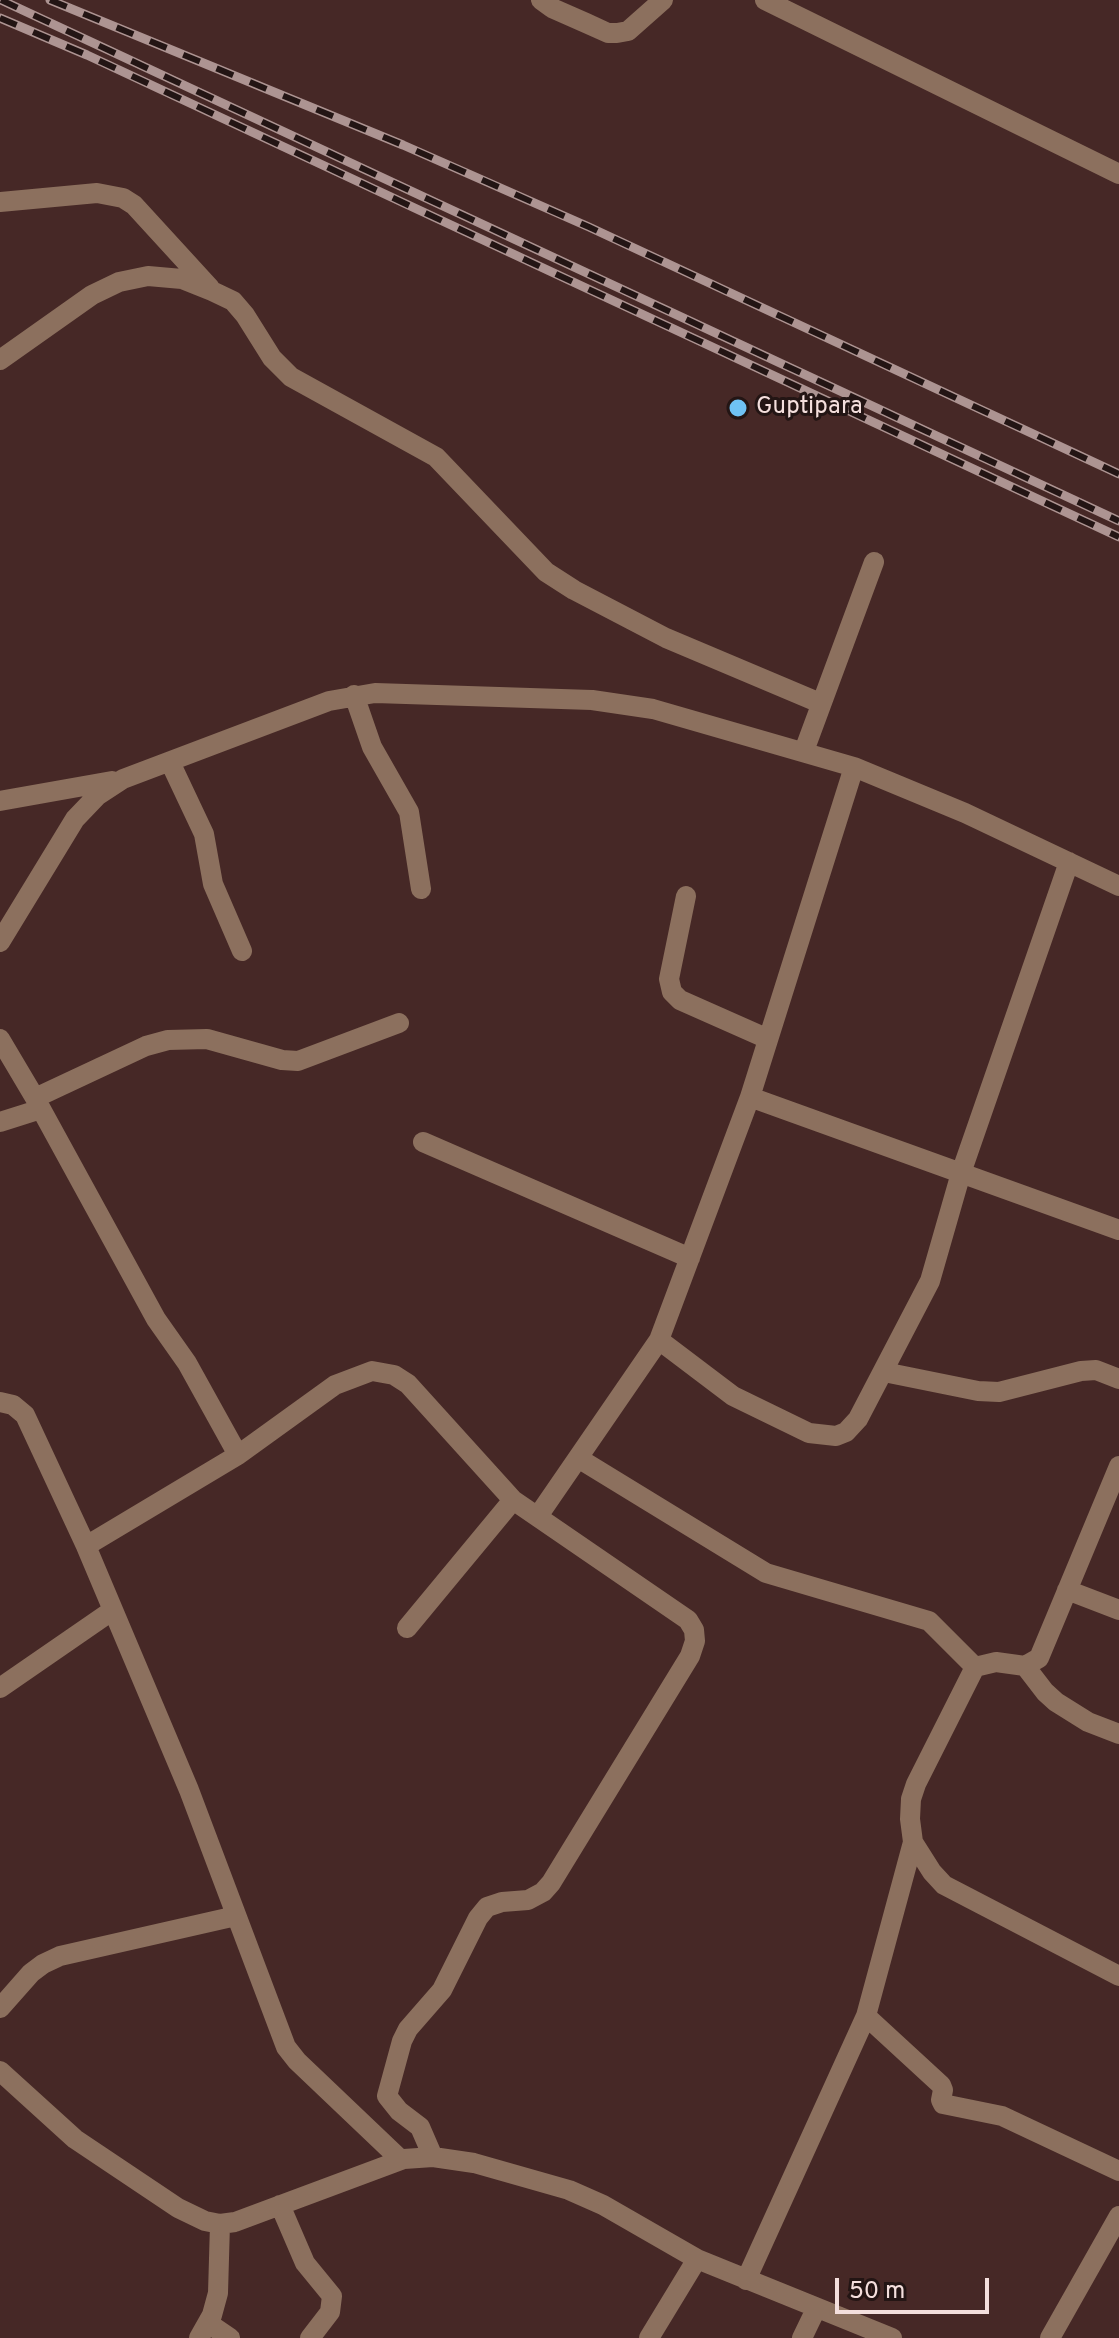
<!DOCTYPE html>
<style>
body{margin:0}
#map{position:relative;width:1119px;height:2338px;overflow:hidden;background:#462826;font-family:Overpass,sans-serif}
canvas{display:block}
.scale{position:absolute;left:835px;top:2278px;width:154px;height:36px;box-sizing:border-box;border:4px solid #f4dfdd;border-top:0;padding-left:10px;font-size:24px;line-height:28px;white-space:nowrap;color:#f4dfdd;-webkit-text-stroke:6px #231514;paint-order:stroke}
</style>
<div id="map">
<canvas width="1119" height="2338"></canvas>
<div class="scale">50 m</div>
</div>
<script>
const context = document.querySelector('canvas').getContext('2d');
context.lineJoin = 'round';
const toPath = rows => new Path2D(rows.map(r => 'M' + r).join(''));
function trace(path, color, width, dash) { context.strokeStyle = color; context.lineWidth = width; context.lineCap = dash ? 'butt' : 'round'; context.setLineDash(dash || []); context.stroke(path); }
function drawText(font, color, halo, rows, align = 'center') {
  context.font = font + ' Overpass,sans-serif'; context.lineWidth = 6; context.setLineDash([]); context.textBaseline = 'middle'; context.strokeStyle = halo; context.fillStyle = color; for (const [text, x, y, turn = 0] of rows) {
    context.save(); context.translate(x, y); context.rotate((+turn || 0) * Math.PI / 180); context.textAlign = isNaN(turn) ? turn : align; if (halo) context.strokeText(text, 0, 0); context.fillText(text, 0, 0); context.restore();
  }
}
trace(toPath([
 [541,0,552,8,586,23,608,33,617,33,628,31,663,0],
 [765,0,1119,174],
 [0,202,97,193,123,198,134,205,210,288],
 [0,360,92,295,119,282,148,276,182,279,212,291,233,301,245,315,272,358,291,377,436,457,546,572,574,590,666,638,820,703],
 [354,695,372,747,409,812,421,889],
 [804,751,874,562],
 [170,762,204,834,213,884,242,951],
 [854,767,750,1097,1119,1230],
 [0,801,112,781],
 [686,896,669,979,672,992,680,1000,768,1039],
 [0,942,75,819,97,796,123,779,329,701,375,693,592,700,653,709,854,767,965,813,1119,886],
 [0,1039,35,1098,156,1319,187,1363,238,1455],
 [35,1098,146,1046,168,1040,207,1039,282,1060,298,1061,399,1023],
 [0,1122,41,1109],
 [423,1142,690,1258],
 [659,1340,733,1396,809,1433,836,1436,846,1432,858,1419,930,1281,961,1173,1069,862],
 [884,1372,978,1391,999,1392,1081,1371,1096,1370,1119,1379],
 [0,1402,13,1405,25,1415,86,1546,189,1790,286,2047,297,2061,401,2160],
 [578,1458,766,1573,929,1621,975,1667],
 [1119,1466,1039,1658,1025,1666,996,1662,975,1667,916,1784,911,1799,910,1819,913,1842,932,1872,944,1885,1119,1976],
 [538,1516,659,1340,750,1097],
 [86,1546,238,1455,335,1385,372,1371,394,1375,408,1384,513,1500,688,1620,694,1630,695,1641,690,1656,551,1883,543,1892,528,1900,502,1902,487,1907,478,1918,442,1990,408,2029,402,2041,387,2096,399,2111,420,2127,433,2157],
 [1067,1590,1119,1610],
 [407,1628,513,1500],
 [1025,1666,1045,1692,1056,1702,1088,1722,1119,1734],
 [0,1688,113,1610],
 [0,2008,31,1973,43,1964,60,1956,236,1916],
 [866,2016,941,2085,943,2090,941,2100,943,2104,1002,2116,1119,2171],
 [0,2071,75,2139,178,2208,205,2221,220,2224,235,2222,404,2159,433,2157,474,2163,569,2190,603,2205,697,2259,892,2338],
 [280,2205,305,2263,332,2296,330,2312,310,2338],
 [746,2280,866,2016,913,1842],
 [208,2323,230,2338],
 [199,2338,212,2315,218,2293,220,2224],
 [649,2338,697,2259],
 [802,2338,816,2309],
 [1050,2338,1119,2216]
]), '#8c705e', 20);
const rail = toPath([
 [1,0,1119,521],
 [50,0,403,145,589,227,1119,474],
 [0,18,87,55,1119,537]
]);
trace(rail, '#ad9492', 9);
trace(rail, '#231514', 6, [18]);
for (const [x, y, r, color] of [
 [738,408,10,"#6fc2f4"]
]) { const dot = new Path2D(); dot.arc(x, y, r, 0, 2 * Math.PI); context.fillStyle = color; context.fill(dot); trace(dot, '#231514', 3); }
drawText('24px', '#f4dfdd', '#231514', [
 ["Guptipara",756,408]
], 'left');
</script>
